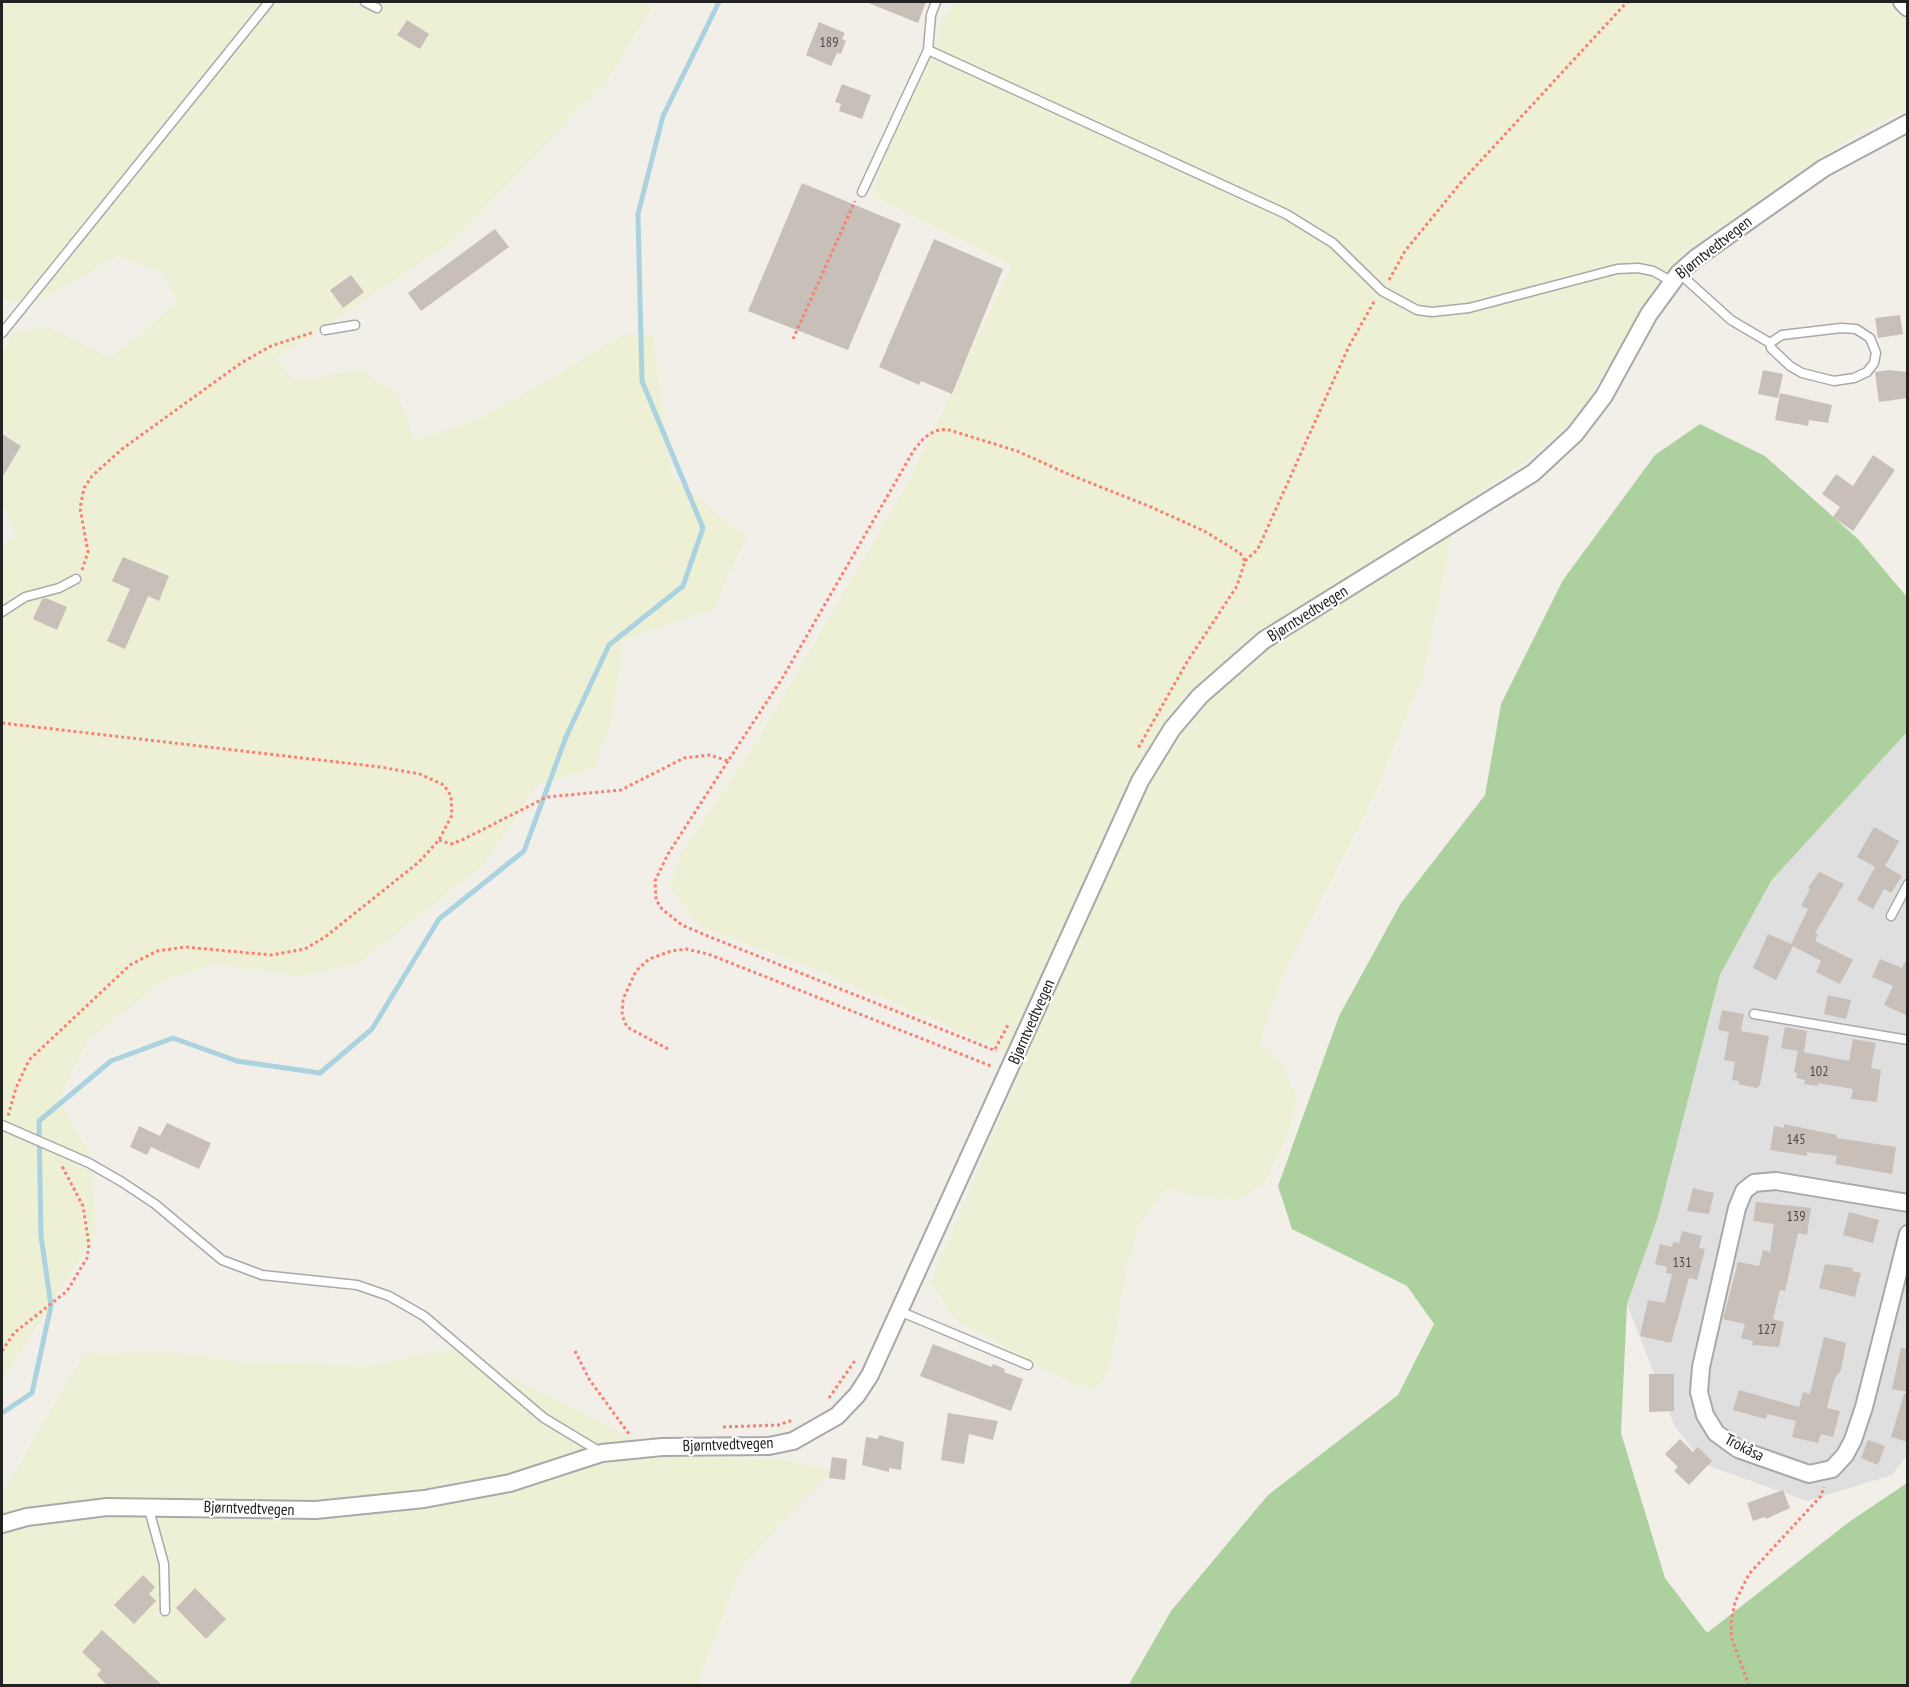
<!DOCTYPE html>
<meta charset="utf-8">
<style>
body{margin:0}
#map{position:relative;width:1909px;height:1687px;overflow:hidden;background:#f2efe9;font-family:"PT Sans Narrow",sans-serif}
canvas{display:block}
.frame{position:absolute;inset:0;border:3px solid #222;pointer-events:none}
</style>
<div id="map">
<canvas width="1909" height="1687"></canvas>
<div class="frame"></div>
</div>
<script>
const context = document.querySelector('canvas').getContext('2d');
context.lineJoin = 'round';
function paint(path, color) { context.fillStyle = color; context.fill(path, 'evenodd'); }
const toPath = rows => new Path2D(rows.map(r => 'M' + r).join(''));
function trace(path, color, width, dash) { context.strokeStyle = color; context.lineWidth = width; context.lineCap = dash ? 'butt' : 'round'; context.setLineDash(dash || []); context.stroke(path); }
function drawText(font, color, halo, rows, align = 'center') {
  context.font = font + ' "PT Sans Narrow",sans-serif'; context.lineWidth = 4.5; context.setLineDash([]); context.textBaseline = 'middle'; context.strokeStyle = halo; context.fillStyle = color; for (const [text, x, y, turn = 0] of rows) {
    context.save(); context.translate(x, y); context.rotate((+turn || 0) * Math.PI / 180); context.textAlign = isNaN(turn) ? turn : align; if (halo) context.strokeText(text, 0, 0); context.fillText(text, 0, 0); context.restore();
  }
}
paint(toPath([
 [1907,732,1907,1455,1892,1475,1807,1501,1706,1465,1675,1427,1627,1304,1658,1217,1720,975,1771,881]
]), '#e0dfdf');
paint(toPath([
 [2,2,655,2,608,79,455,239,276,359,295,381,361,369,398,396,415,440,486,416,623,335,653,335,672,476,746,537,713,610,623,640,613,719,594,769,536,785,484,864,356,965,300,976,216,964,162,982,88,1040,58,1100,91,1155,96,1233,2,1381,2,548,17,535,2,504,2,352,13,333,47,326,111,358,178,302,163,273,118,256,34,304,2,301],
 [954,2,1907,2,1907,108,1839,145,1686,251,1654,289,1580,414,1528,460,1458,507,1425,670,1373,799,1287,966,1259,1044,1284,1068,1297,1098,1291,1125,1277,1159,1263,1185,1237,1200,1204,1197,1167,1189,1139,1224,1127,1268,1111,1365,1096,1389,1072,1384,955,1319,931,1282,1025,1059,800,963,703,929,670,888,679,857,759,738,908,483,1012,266,873,196,885,152,924,73,940,29],
 [452,1348,668,1456,785,1460,832,1471,793,1510,741,1568,697,1685,2,1686,2,1494,84,1353,172,1352,242,1362,368,1366]
]), '#eef0d5');
paint(toPath([
 [1700,424,1765,456,1858,539,1907,597,1907,732,1771,881,1720,975,1658,1217,1627,1304,1621,1433,1665,1578,1707,1633,1849,1522,1907,1483,1907,1685,1128,1686,1171,1611,1268,1495,1398,1395,1434,1324,1407,1286,1292,1229,1278,1186,1339,1016,1401,903,1485,795,1501,704,1563,580,1655,455]
]), '#add19e');
trace(toPath([
 [2,1413,32,1393,51,1306,41,1236,39,1121,111,1061,173,1038,237,1061,320,1073,372,1029,439,919,524,851,566,737,609,645,683,586,703,528,642,381,638,214,663,116,719,2]
]), '#aad3df', 5);
paint(toPath([
 [866,2,926,2,918,23],
 [407,20,429,34,420,49,397,35],
 [819,22,845,33,842,39,846,41,841,54,837,53,831,66,806,55],
 [842,84,871,95,862,119,839,111,841,104,835,102],
 [802,183,901,224,848,350,748,311],
 [495,229,509,247,421,311,408,293],
 [934,239,1003,269,952,394,921,381,919,385,879,367],
 [351,275,364,292,343,308,330,290],
 [1900,315,1903,334,1878,338,1875,318],
 [1763,370,1783,374,1778,398,1758,394],
 [1889,370,1908,372,1908,398,1879,402,1875,372],
 [1780,393,1832,405,1828,423,1809,420,1808,426,1775,420],
 [2,434,21,446,2,478],
 [1873,455,1895,470,1853,531,1833,517,1840,507,1822,494,1836,474,1853,486],
 [123,557,169,576,159,601,148,596,125,649,107,641,130,589,112,581],
 [46,598,67,607,57,630,33,619,42,599],
 [1874,827,1899,841,1885,866,1902,876,1891,893,1884,889,1873,909,1857,900,1875,867,1857,857],
 [1819,872,1844,884,1815,933,1818,934,1815,941,1853,960,1840,984,1816,972,1821,961,1793,946,1776,980,1753,968,1768,934,1791,944,1808,909,1801,906,1810,889,1808,888],
 [1908,956,1908,1016,1884,1005,1893,986,1872,977,1880,959,1902,968],
 [1828,995,1851,1000,1846,1019,1824,1014],
 [1722,1010,1744,1014,1741,1031,1769,1036,1760,1085,1757,1088,1738,1084,1739,1081,1732,1080,1735,1062,1724,1060,1729,1032,1718,1030],
 [1785,1027,1807,1031,1804,1052,1781,1048],
 [1853,1039,1876,1043,1871,1068,1881,1070,1877,1102,1851,1099,1853,1089,1818,1083,1818,1086,1804,1084,1805,1080,1796,1078,1797,1073,1794,1072,1798,1051,1849,1061],
 [167,1123,211,1143,199,1169,151,1147,147,1155,130,1147,139,1126,160,1136],
 [1784,1124,1837,1135,1837,1138,1896,1147,1892,1174,1835,1164,1837,1156,1807,1152,1807,1156,1770,1150,1774,1126,1784,1128],
 [1693,1188,1714,1193,1709,1214,1687,1211],
 [1756,1202,1811,1208,1807,1235,1798,1233,1785,1291,1780,1290,1773,1319,1784,1322,1779,1347,1752,1345,1753,1341,1741,1338,1745,1324,1723,1319,1738,1262,1759,1266,1763,1250,1770,1252,1774,1224,1753,1221],
 [1849,1212,1879,1220,1873,1243,1843,1235],
 [1682,1231,1702,1236,1699,1248,1705,1249,1697,1280,1689,1278,1671,1343,1640,1336,1648,1300,1665,1303,1672,1274,1666,1273,1667,1267,1655,1264,1660,1244,1672,1247,1673,1242,1679,1243],
 [1825,1264,1853,1268,1852,1271,1861,1273,1855,1297,1819,1288],
 [1824,1337,1846,1343,1841,1370,1834,1380,1827,1408,1840,1411,1833,1437,1821,1434,1818,1443,1792,1437,1796,1421,1767,1414,1766,1419,1733,1410,1739,1390,1799,1407,1803,1392,1810,1394],
 [933,1344,992,1367,993,1364,1005,1369,1004,1372,1023,1379,1011,1411,920,1376],
 [1901,1348,1908,1349,1908,1392,1892,1389],
 [1649,1374,1674,1374,1674,1411,1649,1412],
 [1904,1394,1908,1394,1908,1442,1891,1437],
 [948,1413,998,1421,993,1440,969,1434,964,1464,941,1460],
 [879,1435,904,1442,901,1470,889,1468,889,1472,862,1465,866,1437,878,1439],
 [1680,1439,1693,1452,1698,1447,1712,1461,1689,1485,1674,1471,1678,1467,1665,1454],
 [1868,1440,1885,1446,1878,1465,1861,1458],
 [832,1457,847,1459,845,1480,829,1478],
 [1783,1490,1790,1508,1766,1519,1765,1517,1753,1521,1747,1503],
 [143,1575,155,1587,149,1594,156,1601,134,1624,114,1605],
 [195,1588,226,1619,206,1639,176,1608],
 [102,1630,163,1686,108,1686,97,1675,101,1670,82,1652]
]), '#c7bfb8');
const lane = toPath([
 [365,2,377,8],
 [936,2,931,15,928,50,1286,214,1333,243,1382,291,1417,310,1432,312,1469,308,1617,269,1638,268,1653,271,1671,281],
 [862,192,928,50],
 [1679,273,1731,320,1770,343,1771,348,1790,366,1802,373,1834,381,1854,378,1867,372,1874,363,1876,353,1870,338,1856,329,1841,328,1782,335,1770,343],
 [325,330,355,325],
 [2,333,269,2],
 [2,612,25,597,59,588,76,579],
 [1891,916,1908,884],
 [1754,1014,1908,1040],
 [2,1125,89,1163,122,1182,155,1204,222,1260,262,1275,357,1285,389,1296,424,1316,544,1418,602,1453],
 [899,1311,1028,1365],
 [148,1506,164,1564,165,1611]
]);
const street = toPath([
 [1902,2,1908,8],
 [1908,1203,1776,1181,1754,1183,1744,1191,1737,1208,1701,1367,1699,1392,1705,1415,1716,1433,1738,1449,1809,1474,1832,1469,1845,1455,1853,1440,1864,1407,1908,1234],
 [2,1524,27,1517,107,1507,316,1510,424,1499,510,1483,602,1453,662,1447,769,1446,793,1441,837,1416,857,1395,870,1375,1140,781,1172,729,1200,696,1264,640,1533,473,1575,434,1604,396,1649,314,1679,273,1696,258,1824,168,1908,123]
]);
trace(lane, '#a9a9a9', 11);
trace(street, '#a9a9a9', 20);
trace(toPath([
 [1389,280,1405,251,1463,180,1627,2],
 [793,339,855,201],
 [1245,561,1258,549,1349,346,1375,300],
 [82,570,88,552,80,508,84,488,92,476,122,449,241,363,271,346,314,332],
 [2,723,380,767,420,774,444,785,451,796,452,815,439,840,419,862,325,937,305,949,271,955,185,947,157,951,130,965,29,1060,16,1088,8,1116],
 [728,761,668,854,655,881,656,900,662,909,682,925,710,937,996,1051],
 [439,840,451,844,464,839,547,797,621,790,684,758,710,755,728,761,783,677,914,450,924,438,935,431,946,429,1017,451,1068,474,1151,507,1206,532,1240,553,1245,561,1237,586,1187,662,1137,750],
 [668,1049,627,1027,622,1015,623,999,636,971,649,959,671,951,686,949,708,954,991,1066],
 [995,1049,1008,1025],
 [2,1351,14,1333,67,1291,87,1258,89,1245,83,1206,62,1166],
 [575,1351,589,1379,629,1434],
 [829,1398,856,1359],
 [723,1427,778,1425,793,1420],
 [1749,1686,1731,1636,1731,1623,1735,1602,1749,1574,1821,1496,1824,1487]
]), '#fa8072', 3, [3, 3]);
trace(lane, '#fff', 8);
trace(street, '#fff', 16);
drawText('14px', '#4b4948', null, [
 ["189",829,43],
 ["102",1819,1072],
 ["145",1796,1140],
 ["139",1796,1217],
 ["131",1682,1263],
 ["127",1767,1330]
]);
drawText('16px', '#222', '#fff', [
 ["Bjørntvedtvegen",1714,248,-38],
 ["Bjørntvedtvegen",1308,614,-32],
 ["Bjørntvedtvegen",1032,1022,-66],
 ["Bjørntvedtvegen",728,1445,-2],
 ["Trokåsa",1744,1448,27],
 ["Bjørntvedtvegen",249,1509,2]
]);
</script>
